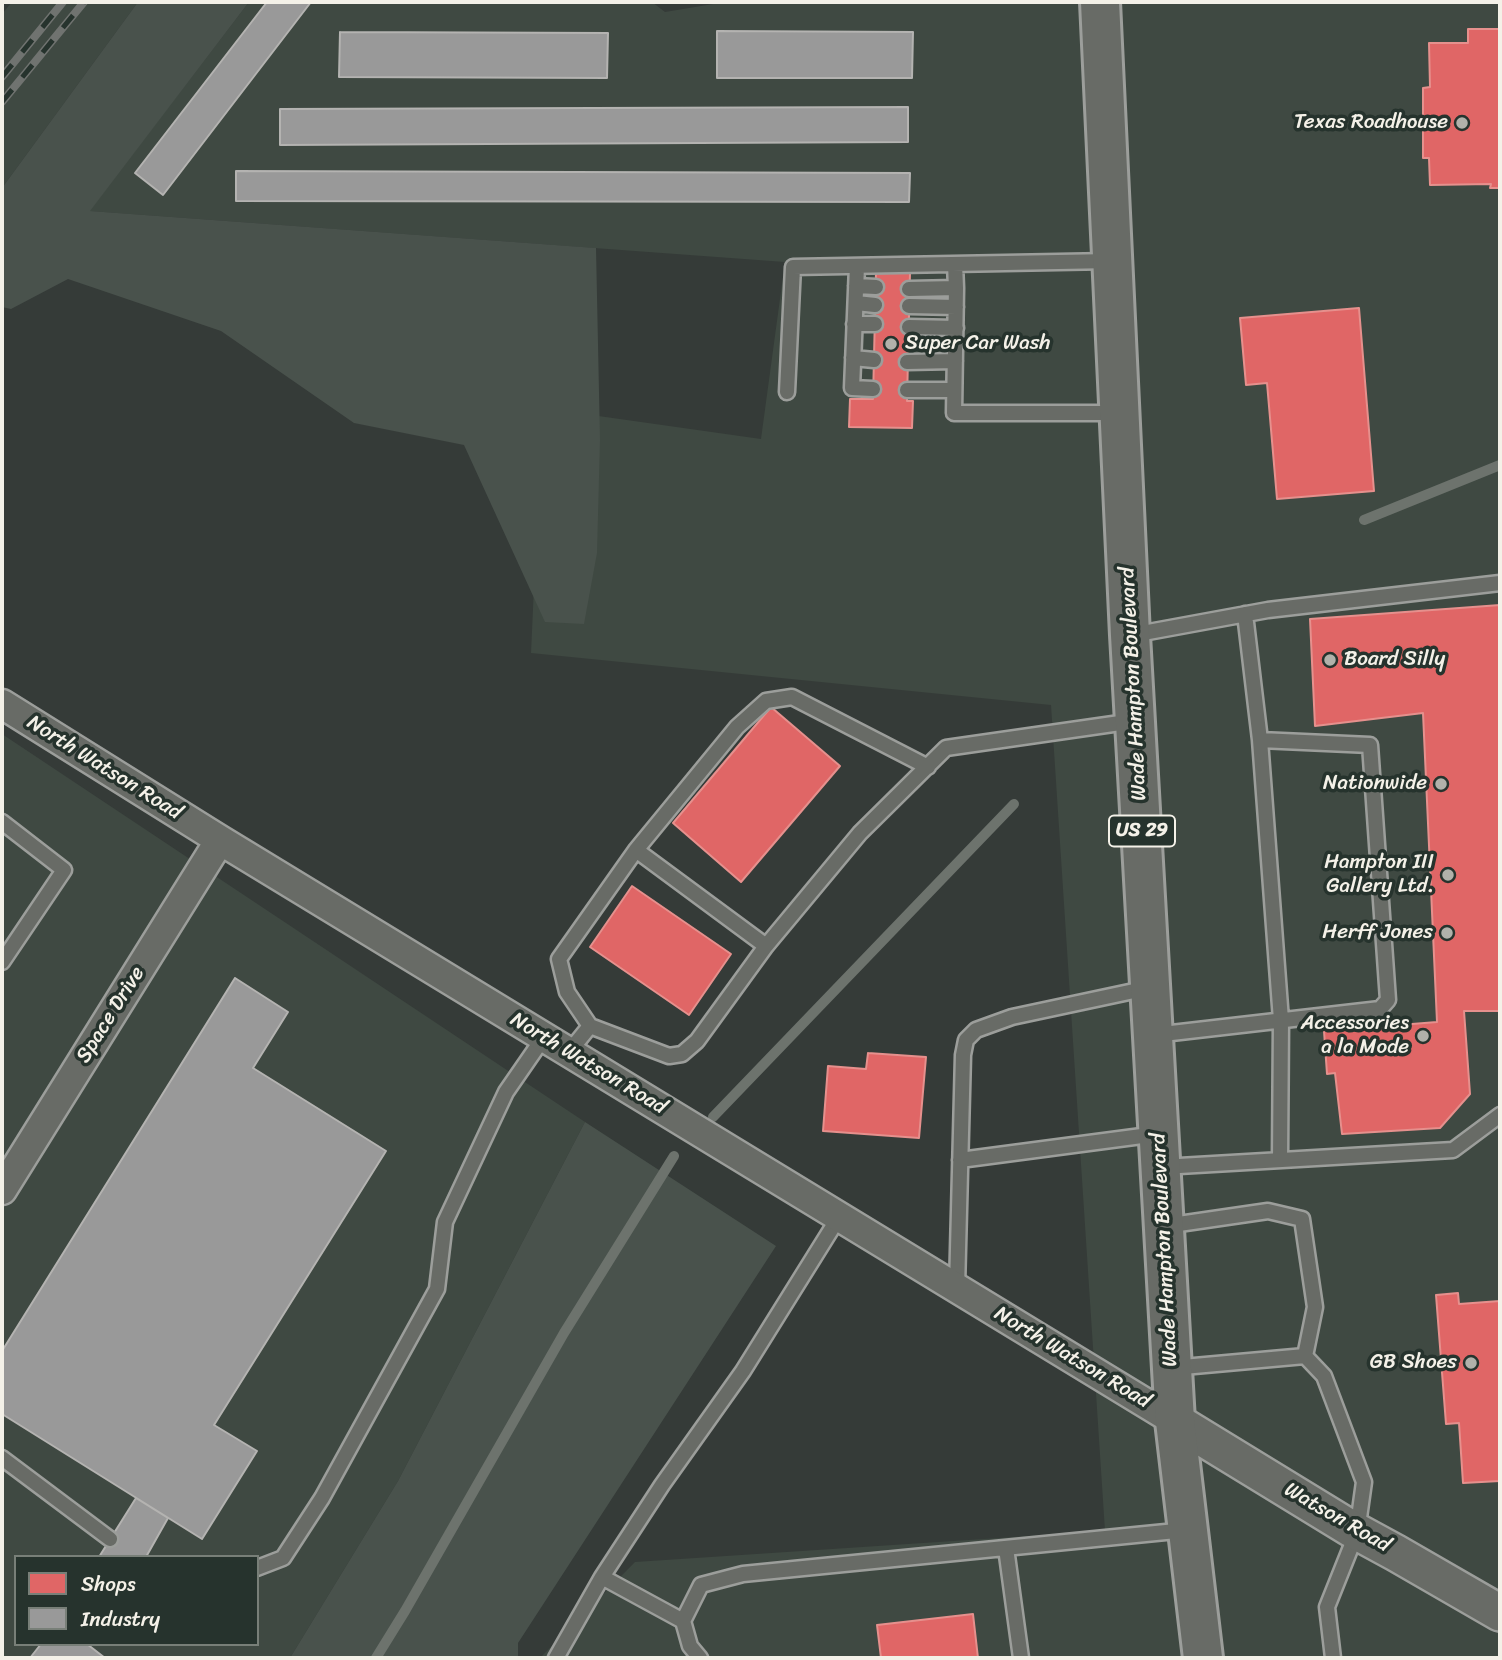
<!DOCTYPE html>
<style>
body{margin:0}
#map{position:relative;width:1502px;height:1660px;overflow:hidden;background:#353b38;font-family:Sriracha,sans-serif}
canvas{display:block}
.frame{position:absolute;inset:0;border:4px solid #f4f1e8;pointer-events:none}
.legend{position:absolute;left:14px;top:1555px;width:245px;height:91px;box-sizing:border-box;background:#26332d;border:2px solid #787f78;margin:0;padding:9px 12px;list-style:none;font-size:21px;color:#f4f1e8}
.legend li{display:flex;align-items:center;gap:14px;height:35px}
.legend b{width:35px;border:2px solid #787f78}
</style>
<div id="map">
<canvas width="1502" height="1660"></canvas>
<div class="frame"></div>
<ul class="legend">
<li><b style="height:19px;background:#e06666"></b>Shops</li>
<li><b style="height:19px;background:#999"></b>Industry</li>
</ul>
</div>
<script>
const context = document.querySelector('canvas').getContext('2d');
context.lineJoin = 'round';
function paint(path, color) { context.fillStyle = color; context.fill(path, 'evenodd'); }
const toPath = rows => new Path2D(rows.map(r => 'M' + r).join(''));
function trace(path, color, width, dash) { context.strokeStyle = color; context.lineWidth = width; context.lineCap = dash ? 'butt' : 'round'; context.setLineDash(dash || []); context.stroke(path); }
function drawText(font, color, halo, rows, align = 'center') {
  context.font = font + ' Sriracha,sans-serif'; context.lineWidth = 7; context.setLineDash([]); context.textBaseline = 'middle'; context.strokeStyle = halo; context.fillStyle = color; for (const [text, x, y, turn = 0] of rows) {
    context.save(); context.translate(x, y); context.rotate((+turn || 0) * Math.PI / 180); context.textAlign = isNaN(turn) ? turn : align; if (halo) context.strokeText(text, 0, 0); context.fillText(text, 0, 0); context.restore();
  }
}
paint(toPath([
 [12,2,138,2,2,188,2,14],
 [249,2,652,2,665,12,725,2,1500,2,1500,1658,540,1658,635,1562,1105,1531,1051,705,531,653,542,408,761,439,785,262,89,211],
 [2,734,585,1122,398,1481,290,1658,2,1658],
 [16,1557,257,1557,257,1644,16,1644]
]), '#3f4942');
paint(toPath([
 [138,2,249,2,90,211,596,248,600,440,597,553,584,624,545,622,464,445,354,423,221,331,68,279,11,309,2,307,2,188],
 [585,1122,776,1246,518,1643,518,1658,290,1658,398,1481]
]), '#49524c');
const shops = toPath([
 [1468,29,1500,29,1500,188,1490,188,1491,184,1430,185,1429,158,1423,158,1423,88,1430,87,1429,43,1468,43,1468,29],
 [876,272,910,273,907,401,913,401,912,428,849,427,850,399,873,399,876,272],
 [1359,308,1374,491,1277,499,1267,383,1246,385,1240,318,1359,308],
 [1500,605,1500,1011,1464,1011,1470,1094,1440,1128,1342,1134,1335,1073,1327,1074,1324,1031,1437,1022,1423,713,1315,726,1310,619,1500,605],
 [771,707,840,766,741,882,673,823,771,707],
 [632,886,731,954,689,1015,590,947,632,886],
 [868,1053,926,1057,919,1138,823,1131,828,1066,866,1069,868,1053],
 [1458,1293,1459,1304,1500,1301,1500,1481,1463,1483,1459,1423,1446,1424,1436,1295,1458,1293],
 [973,1614,978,1658,881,1658,877,1625,973,1614]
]);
paint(shops, '#e06666');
trace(shops, '#e6908d', 2);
const industry = toPath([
 [267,2,311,2,163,195,135,173,267,2],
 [717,31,913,32,912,78,717,78,717,31],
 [340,32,608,33,607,78,339,77,340,32],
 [908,107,908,142,280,145,280,109,908,107],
 [236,171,910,173,909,202,236,201,236,171],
 [235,978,288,1012,253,1068,386,1151,214,1425,257,1451,202,1539,2,1414,2,1351,235,978],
 [136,1498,168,1518,146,1557,99,1557,136,1498],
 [41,1644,87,1644,105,1658,30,1658,41,1644]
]);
paint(industry, '#999');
trace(industry, '#b4b3b1', 2);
trace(toPath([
 [1364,520,1500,465],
 [713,1117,1014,804],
 [376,1658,405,1611,564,1333,674,1156]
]), '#6d736d', 10);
const service = toPath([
 [955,264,956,288,954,413,1118,413],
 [857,266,852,388,873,389],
 [856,286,876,287],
 [909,289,956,288],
 [856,303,875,305],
 [909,306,956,307],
 [854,324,875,324],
 [909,327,956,328],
 [853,358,874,360],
 [907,362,955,361],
 [907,390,954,390],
 [787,392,793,267,1111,261],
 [1132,635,1268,610,1500,583],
 [1260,740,1281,1020,1280,1160],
 [2,822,64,870,2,962],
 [636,850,766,946],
 [590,1026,567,992,559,959,636,850,737,727,766,701,792,697,928,767],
 [1154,1035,1380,1009,1388,1000,1370,745,1260,740,1245,614],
 [569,1052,590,1026,669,1056,682,1054,697,1041,766,946,860,833,946,748,1134,721],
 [960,1160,1157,1134],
 [1162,1167,1453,1150,1500,1115],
 [1165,1226,1268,1211,1302,1219,1315,1307,1305,1356],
 [957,1288,963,1055,966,1040,976,1030,1012,1017,1148,988],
 [1172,1368,1305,1356,1324,1376,1364,1482,1357,1532,1327,1607,1333,1658],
 [2,1458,110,1539],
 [1006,1548,1021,1658],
 [257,1568,283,1558,322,1498,437,1289,445,1222,506,1092,544,1037],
 [602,1577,683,1621],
 [556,1658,602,1577,662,1485,743,1371,839,1217],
 [700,1658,690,1646,683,1621,701,1585,743,1574,1186,1530]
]);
const minor = toPath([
 [2,704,220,840,1175,1421],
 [2,1190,220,840]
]);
const tertiary = toPath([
 [1175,1421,1350,1528,1396,1553,1500,1613]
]);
const primary = toPath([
 [1100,2,1130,635,1175,1421,1203,1658]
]);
trace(service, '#9c9e9b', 19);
trace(minor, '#9c9e9b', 33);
trace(tertiary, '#9c9e9b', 40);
trace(primary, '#9c9e9b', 44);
trace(service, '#686b66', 14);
trace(minor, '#686b66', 28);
trace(tertiary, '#686b66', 35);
trace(primary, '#686b66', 38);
const rail = toPath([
 [2,77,63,2],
 [2,102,84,2]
]);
trace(rail, '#707370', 8);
trace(rail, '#26332d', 5, [16]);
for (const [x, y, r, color] of [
 [1462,123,7,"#b1b1aa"],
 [891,344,7,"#b1b1aa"],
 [1330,660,7,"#b1b1aa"],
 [1441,784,7,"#b1b1aa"],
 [1448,875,7,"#b1b1aa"],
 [1447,933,7,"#b1b1aa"],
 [1423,1036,7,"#b1b1aa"],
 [1471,1363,7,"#b1b1aa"]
]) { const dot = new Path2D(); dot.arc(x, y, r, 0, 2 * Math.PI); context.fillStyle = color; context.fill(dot); trace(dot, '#26332d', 2.5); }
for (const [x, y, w] of [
 [1142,831,66]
]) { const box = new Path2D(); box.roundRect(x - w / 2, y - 15.5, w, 31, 5); context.fillStyle = '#26332d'; context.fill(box); trace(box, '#f4f1e8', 2); }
drawText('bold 19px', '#f4f1e8', null, [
 ["US 29",1142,831]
]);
drawText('21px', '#f4f1e8', '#26332d', [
 ["Texas Roadhouse",1448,123],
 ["Super Car Wash",905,344,"left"],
 ["Board Silly",1344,660,"left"],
 ["Nationwide",1427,784],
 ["Hampton III",1434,863],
 ["Gallery Ltd.",1434,887],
 ["Herff Jones",1433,933],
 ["Accessories",1409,1024],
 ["a la Mode",1409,1048],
 ["GB Shoes",1457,1363]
], 'right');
drawText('21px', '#f4f1e8', '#26332d', [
 ["Wade Hampton Boulevard",1134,684,-93],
 ["North Watson Road",104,768,32],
 ["Space Drive",111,1015,-58],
 ["North Watson Road",588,1064,31],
 ["Wade Hampton Boulevard",1165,1250,-93],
 ["North Watson Road",1072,1358,31],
 ["Watson Road",1337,1518,30]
]);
</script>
